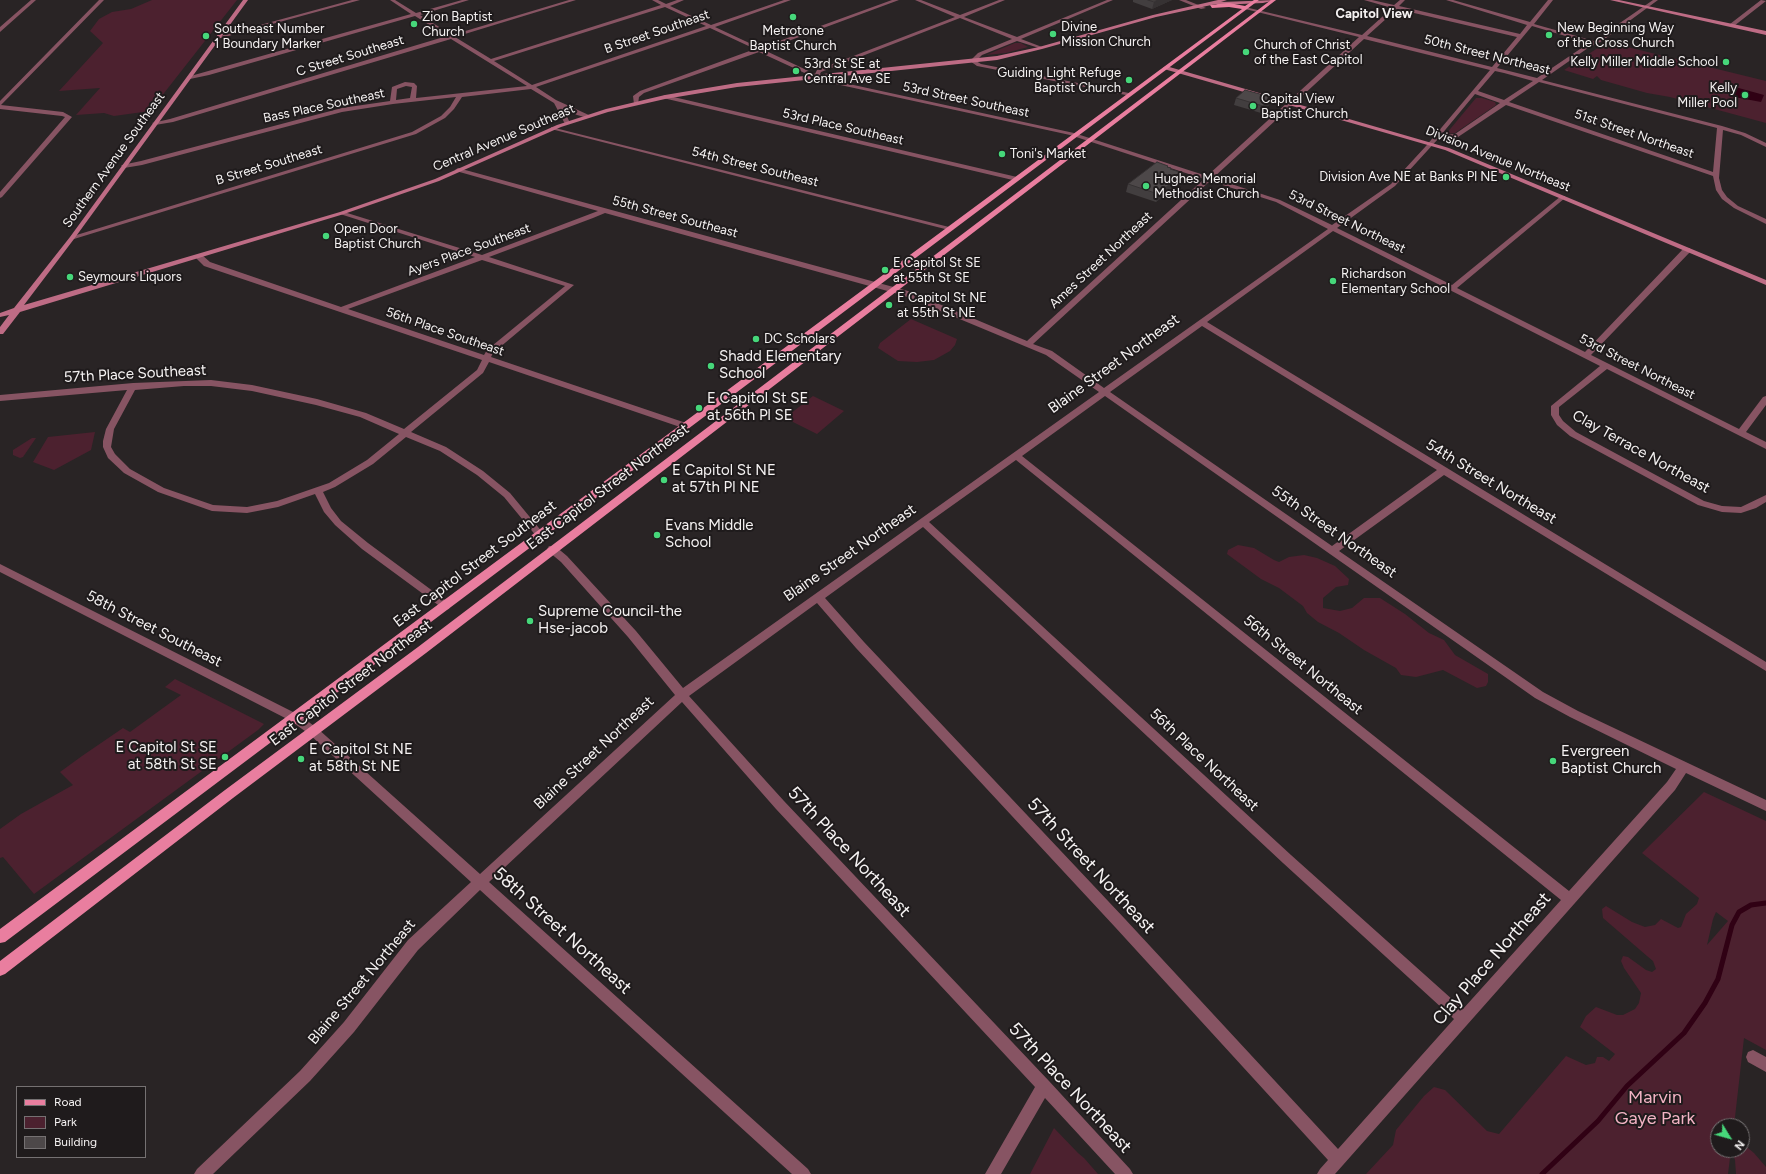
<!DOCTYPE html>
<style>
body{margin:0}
#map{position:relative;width:1766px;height:1174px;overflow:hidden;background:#292425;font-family:Figtree,sans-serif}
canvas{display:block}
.legend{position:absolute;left:16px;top:1086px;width:130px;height:72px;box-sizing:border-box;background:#1f1b1c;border:1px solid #757172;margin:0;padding:5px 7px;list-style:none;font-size:12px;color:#f5f2f2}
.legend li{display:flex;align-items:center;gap:8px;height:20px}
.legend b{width:20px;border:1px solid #757172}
.north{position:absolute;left:1710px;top:1118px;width:40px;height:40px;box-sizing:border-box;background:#1f1b1c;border:1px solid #757172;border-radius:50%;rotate:127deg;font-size:11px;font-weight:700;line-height:16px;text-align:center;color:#f5f2f2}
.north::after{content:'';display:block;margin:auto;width:14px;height:18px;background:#46d77a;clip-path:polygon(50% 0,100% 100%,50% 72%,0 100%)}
</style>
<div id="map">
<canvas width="1766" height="1174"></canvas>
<ul class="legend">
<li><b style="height:5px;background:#e97e9f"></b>Road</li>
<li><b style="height:11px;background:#4c212f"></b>Park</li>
<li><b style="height:11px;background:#4d4849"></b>Building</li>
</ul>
<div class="north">N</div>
</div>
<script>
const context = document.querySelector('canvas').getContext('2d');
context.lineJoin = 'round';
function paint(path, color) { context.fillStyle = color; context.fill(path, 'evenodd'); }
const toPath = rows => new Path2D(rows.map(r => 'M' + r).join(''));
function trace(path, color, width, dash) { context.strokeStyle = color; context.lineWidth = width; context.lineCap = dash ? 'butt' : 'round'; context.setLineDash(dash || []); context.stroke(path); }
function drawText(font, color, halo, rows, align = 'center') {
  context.font = font + ' Figtree,sans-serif'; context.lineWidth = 4; context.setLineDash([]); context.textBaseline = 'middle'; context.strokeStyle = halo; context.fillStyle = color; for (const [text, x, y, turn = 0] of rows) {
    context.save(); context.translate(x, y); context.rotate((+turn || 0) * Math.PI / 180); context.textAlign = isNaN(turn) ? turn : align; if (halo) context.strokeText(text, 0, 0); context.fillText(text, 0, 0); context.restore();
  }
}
paint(toPath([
 [152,0,237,0,150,111,114,116,104,113,76,115,100,88,59,91,103,43,90,31,99,19,112,12,131,9],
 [1607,42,1766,81,1766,123,1670,97,1647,93,1601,80,1597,76,1593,79,1564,70],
 [1015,43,1021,43,1028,47,1006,53,986,55],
 [1476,98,1482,98,1495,102,1496,105,1455,133,1446,134],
 [911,319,957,339,955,345,950,351,934,360,917,362,898,361,878,348,880,343],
 [813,396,844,411,817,434,785,418],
 [95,432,91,450,54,470,33,462,48,437],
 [32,438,36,438,23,457,20,458,13,455,13,450],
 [1238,545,1254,548,1274,560,1279,562,1289,557,1304,555,1317,558,1335,566,1349,579,1348,585,1336,587,1323,598,1323,608,1340,611,1352,608,1364,598,1380,598,1405,614,1429,633,1444,640,1455,655,1488,674,1488,682,1486,686,1477,688,1443,670,1416,677,1401,675,1396,668,1364,650,1339,633,1318,622,1307,613,1303,606,1279,588,1261,579,1227,554,1228,550],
 [175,679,264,724,258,730,34,894,3,857,0,858,0,829,21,814,73,785,60,772,82,756,123,728,130,732,181,695,165,687],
 [1704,792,1766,821,1766,1050,1744,1038,1734,1126,1718,1126,1718,1150,1742,1150,1742,1143,1754,1153,1766,1167,1766,1174,1736,1174,1735,1160,1731,1150,1728,1174,1366,1174,1393,1145,1396,1130,1424,1096,1434,1087,1445,1090,1487,1131,1499,1134,1566,1056,1586,1065,1595,1063,1597,1057,1603,1057,1609,1061,1615,1054,1580,1027,1586,1016,1596,1007,1617,1015,1623,1015,1635,1009,1639,1003,1641,993,1624,968,1621,961,1623,956,1628,957,1646,970,1652,972,1656,969,1653,961,1647,956,1603,918,1602,909,1606,906,1632,922,1645,927,1655,925,1661,919,1678,928,1681,927,1686,914,1697,904,1699,898,1642,853],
 [1716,912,1728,921,1707,945,1713,919],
 [1054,1128,1078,1153,1084,1158,1098,1174,1030,1174]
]), '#4c212f');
paint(toPath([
 [1735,87,1764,95,1761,102,1729,96,1729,94,1732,88]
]), '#300114');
trace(toPath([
 [1542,1174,1598,1121,1627,1086,1684,1033,1705,1003,1718,979,1732,925,1739,912,1751,905,1766,903]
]), '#300114', 5);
paint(toPath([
 [31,0,36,0,0,32,0,27,31,0],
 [99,0,104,0,1,105,63,112,72,117,2,197,0,198,0,192,65,117,62,116,0,109,0,101,99,0],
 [352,0,360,0,221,38,216,37,352,0],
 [390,0,395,0,416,13,462,0,469,0,420,15,452,35,569,0,576,0,455,37,491,59,661,5,652,0,658,0,666,4,677,0,684,0,670,6,711,25,784,0,791,0,715,27,760,48,892,0,899,0,764,50,815,74,817,70,955,17,915,0,921,0,960,15,999,0,1005,0,964,17,1017,37,1107,0,1113,0,1021,39,1042,47,1042,49,1017,41,982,55,976,61,981,64,1129,93,1131,94,1131,96,977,66,970,61,978,53,1012,39,960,18,821,72,819,76,826,79,1074,133,1207,176,1359,37,1245,9,1245,7,1362,35,1392,8,1364,0,1372,0,1394,5,1400,0,1405,0,1399,6,1520,34,1527,25,1446,0,1453,0,1530,22,1548,0,1553,0,1534,24,1594,41,1653,0,1658,0,1602,41,1588,48,1542,80,1722,126,1745,133,1766,143,1766,147,1741,135,1723,130,1719,178,1722,190,1727,197,1738,206,1766,219,1766,224,1734,208,1722,199,1716,190,1713,176,1506,105,1458,137,1438,139,1395,186,1337,228,1452,285,1561,196,1565,196,1565,198,1457,288,1585,352,1684,248,1690,248,1690,252,1591,355,1739,429,1763,397,1766,396,1766,405,1746,432,1766,442,1766,449,1607,369,1559,407,1559,415,1563,421,1576,432,1704,501,1722,506,1741,507,1766,495,1766,502,1756,508,1741,513,1722,512,1698,505,1570,436,1557,425,1551,415,1551,406,1600,366,1333,231,1207,322,1766,662,1766,671,1444,475,1339,551,1543,692,1578,711,1766,800,1766,811,1686,773,1675,790,1343,1165,1335,1174,1317,1174,1320,1169,1328,1160,1115,927,856,648,817,603,689,696,784,801,1049,1081,1130,1169,1133,1174,1115,1174,1045,1098,1001,1174,985,1174,1035,1087,776,809,682,702,489,882,808,1169,811,1174,792,1174,480,890,418,950,354,1032,310,1081,213,1174,194,1174,197,1169,300,1071,344,1022,408,940,471,882,309,734,291,721,0,572,0,564,299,715,317,728,480,874,675,695,628,637,561,562,549,552,547,549,549,546,555,546,567,556,636,631,683,688,1099,392,1046,355,902,295,605,213,593,218,489,257,574,285,493,353,491,357,689,424,690,426,689,428,683,428,489,362,483,373,411,432,446,447,483,471,510,493,543,533,545,535,543,537,537,537,504,497,477,475,440,451,406,437,373,464,335,487,323,492,331,508,341,521,368,543,449,603,450,606,449,609,445,610,362,549,335,525,324,512,315,494,278,507,247,513,212,511,158,492,124,473,108,458,103,447,103,441,106,429,127,390,0,401,0,395,133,383,211,380,252,385,317,399,366,413,404,429,477,370,482,360,204,266,195,257,202,255,210,262,341,307,475,257,340,214,340,212,344,212,482,255,598,211,456,171,455,170,458,168,908,291,1027,341,1204,179,1070,135,822,81,759,52,644,93,639,97,638,104,634,104,633,96,640,91,755,49,710,28,536,87,556,100,591,116,588,118,577,115,563,108,570,123,569,124,565,124,554,103,531,89,462,97,454,109,445,118,416,134,74,239,70,239,70,237,412,132,441,116,450,107,456,97,393,104,342,112,142,165,124,168,121,166,122,165,141,161,342,108,390,101,392,87,405,82,414,83,417,86,416,98,527,86,451,39,173,122,155,125,152,123,170,119,447,36,415,16,209,75,190,79,187,77,411,14,390,0],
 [665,7,706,26,532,85,494,61,665,7],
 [1397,9,1517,37,1492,67,1367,36,1397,9],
 [1532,26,1589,43,1537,78,1497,68,1532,26],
 [1364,39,1490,70,1426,146,1391,184,1332,225,1280,200,1213,178,1364,39],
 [1495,71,1504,73,1533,81,1504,100,1478,91,1495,71],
 [1539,82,1717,128,1713,172,1509,102,1539,82],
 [406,86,412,87,410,98,396,100,397,89,406,86],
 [1475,94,1500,103,1455,134,1441,135,1475,94],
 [1210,181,1276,202,1328,229,1104,388,1052,351,1033,344,1210,181],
 [482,260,565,286,487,350,484,355,348,309,482,260],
 [1202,326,1437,470,1332,546,1110,392,1202,326],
 [184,386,211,386,252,391,316,405,360,417,399,434,367,460,329,483,277,501,247,507,213,505,164,488,130,469,115,454,111,447,114,429,135,390,184,386],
 [1105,396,1535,698,1570,717,1676,769,1667,782,1569,891,1022,456,1105,396],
 [1016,460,1561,900,1463,1009,1291,855,929,522,1016,460],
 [923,527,1283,863,1454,1019,1338,1149,1125,919,864,642,825,598,923,527],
 [1179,0,1186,0,1206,8,1201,9,1179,0],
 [1761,0,1766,1,1734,26,1730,26,1730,24,1761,0],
 [665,95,1017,177,1020,179,1017,181,663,98,663,96,665,95],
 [551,127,953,228,954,229,949,230,551,129,551,127],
 [1753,1050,1766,1057,1766,1072,1748,1062,1746,1057,1748,1052,1753,1050]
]), '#875463');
paint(toPath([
 [243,0,248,0,74,239,24,305,340,212,435,179,557,125,606,109,665,95,737,83,997,56,1039,47,1153,15,1218,0,1227,0,1221,2,1276,0,1263,3,1218,5,1216,4,1156,17,1042,49,997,60,737,87,665,99,608,112,561,127,439,181,344,214,20,312,3,334,0,334,0,327,9,315,0,317,0,313,14,308,70,237,243,0],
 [1610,0,1619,0,1766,31,1766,35,1610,0],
 [1166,66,1449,148,1766,280,1766,285,1445,150,1164,69,1163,68,1166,66]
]), '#be6c85');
paint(toPath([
 [1254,0,1259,0,5,942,0,943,0,929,1242,9,1229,7,1212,8,1210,5,1229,3,1245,6,1254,0],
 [1271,0,1276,0,426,653,233,798,5,974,0,976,0,961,225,790,418,647,1271,0]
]), '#e97e9f');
paint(toPath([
 [1133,0,1172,0,1152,9,1133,2],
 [1271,97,1269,105,1261,113,1234,105,1236,98],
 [1168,167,1171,168,1170,169,1181,181,1156,202,1126,192,1128,184]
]), '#423e3f');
paint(toPath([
 [1158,0,1172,0,1152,9,1154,2],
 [1271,97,1269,105,1261,113,1263,106],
 [1183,173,1181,181,1156,202,1158,194]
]), '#363233');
const building = toPath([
 [1148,0,1158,0,1154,2,1148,0],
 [1245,90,1271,97,1263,106,1236,98,1245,90],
 [1157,162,1168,166,1167,167,1171,168,1170,169,1183,173,1158,194,1128,184,1157,162]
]);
paint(building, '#4d4849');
trace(building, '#363233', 1);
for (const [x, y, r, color] of [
 [793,17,4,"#46d77a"],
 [414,24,4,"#46d77a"],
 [1053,34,4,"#46d77a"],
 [1549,35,4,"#46d77a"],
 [206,36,4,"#46d77a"],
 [1246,52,4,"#46d77a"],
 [1726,62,4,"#46d77a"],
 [796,71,4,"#46d77a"],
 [1129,80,4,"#46d77a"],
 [1745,95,4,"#46d77a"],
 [1253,106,4,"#46d77a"],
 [1002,154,4,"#46d77a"],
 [1506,177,4,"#46d77a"],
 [1146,186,4,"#46d77a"],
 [326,236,4,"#46d77a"],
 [885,270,4,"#46d77a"],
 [70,277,4,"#46d77a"],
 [1333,281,4,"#46d77a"],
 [889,305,4,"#46d77a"],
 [756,339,4,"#46d77a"],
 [711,366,4,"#46d77a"],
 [699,408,4,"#46d77a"],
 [664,480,4,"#46d77a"],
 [657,535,4,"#46d77a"],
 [530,621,4,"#46d77a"],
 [225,757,4,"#46d77a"],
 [301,759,4,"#46d77a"],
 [1553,761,4,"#46d77a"]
]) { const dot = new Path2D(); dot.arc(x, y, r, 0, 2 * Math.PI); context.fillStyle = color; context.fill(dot); trace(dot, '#1f1b1c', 1.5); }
drawText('bold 13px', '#f5f2f2', '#1f1b1c', [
 ["Capitol View",1374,14]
]);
drawText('13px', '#f5f2f2', '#1f1b1c', [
 ["Zion Baptist",422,17],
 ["Church",422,32],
 ["Divine",1061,27],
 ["Mission Church",1061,42],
 ["New Beginning Way",1557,28],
 ["of the Cross Church",1557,43],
 ["Southeast Number",214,29],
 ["1 Boundary Marker",214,44],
 ["Metrotone",793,31,"center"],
 ["Baptist Church",793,46,"center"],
 ["Church of Christ",1254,45],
 ["of the East Capitol",1254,60],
 ["Kelly Miller Middle School",1718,62,"right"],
 ["53rd St SE at",804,64],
 ["Central Ave SE",804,79],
 ["Guiding Light Refuge",1121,73,"right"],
 ["Baptist Church",1121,88,"right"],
 ["Kelly",1737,88,"right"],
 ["Miller Pool",1737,103,"right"],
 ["Capital View",1261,99],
 ["Baptist Church",1261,114],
 ["Toni's Market",1010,154],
 ["Division Ave NE at Banks Pl NE",1498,177,"right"],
 ["Hughes Memorial",1154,179],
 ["Methodist Church",1154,194],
 ["Open Door",334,229],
 ["Baptist Church",334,244],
 ["E Capitol St SE",893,263],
 ["at 55th St SE",893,278],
 ["Richardson",1341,274],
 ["Elementary School",1341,289],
 ["Seymours Liquors",78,277],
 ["E Capitol St NE",897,298],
 ["at 55th St NE",897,313],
 ["DC Scholars",764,339]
], 'left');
drawText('13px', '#f5f2f2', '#1f1b1c', [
 ["B Street Southeast",657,32,-19],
 ["50th Street Northeast",1487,55,14],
 ["C Street Southeast",350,56,-17],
 ["53rd Street Southeast",966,100,12],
 ["Bass Place Southeast",324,106,-12],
 ["53rd Place Southeast",843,127,13],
 ["51st Street Northeast",1634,134,19],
 ["Central Avenue Southeast",504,138,-23],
 ["Division Avenue Northeast",1498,159,22],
 ["Southern Avenue Southeast",114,160,-54],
 ["B Street Southeast",269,165,-17],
 ["54th Street Southeast",755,167,14],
 ["55th Street Southeast",675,217,15],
 ["53rd Street Northeast",1347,222,26],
 ["Ayers Place Southeast",469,250,-20],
 ["Ames Street Northeast",1101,260,-43],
 ["56th Place Southeast",445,332,19],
 ["53rd Street Northeast",1637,367,27]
]);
drawText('15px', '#f5f2f2', '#1f1b1c', [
 ["Shadd Elementary",719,357],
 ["School",719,374],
 ["E Capitol St SE",707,399],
 ["at 56th Pl SE",707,416],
 ["E Capitol St NE",672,471],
 ["at 57th Pl NE",672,488],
 ["Evans Middle",665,526],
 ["School",665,543],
 ["Supreme Council-the",538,612],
 ["Hse-jacob",538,629],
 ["E Capitol St SE",217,748,"right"],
 ["at 58th St SE",217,765,"right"],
 ["E Capitol St NE",309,750],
 ["at 58th St NE",309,767],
 ["Evergreen",1561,752],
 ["Baptist Church",1561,769]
], 'left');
drawText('15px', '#f5f2f2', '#1f1b1c', [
 ["Blaine Street Northeast",1114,364,-36],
 ["57th Place Southeast",135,374,-3],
 ["Clay Terrace Northeast",1641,452,29],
 ["54th Street Northeast",1491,482,31],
 ["East Capitol Street Northeast",608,487,-37],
 ["55th Street Northeast",1334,532,35],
 ["Blaine Street Northeast",850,553,-35],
 ["East Capitol Street Southeast",475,564,-37],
 ["58th Street Southeast",154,629,27],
 ["56th Street Northeast",1303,665,39],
 ["East Capitol Street Northeast",351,683,-37],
 ["Blaine Street Northeast",594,753,-43],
 ["56th Place Northeast",1204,760,43],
 ["Blaine Street Northeast",362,982,-50]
]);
drawText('18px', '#f5f2f2', '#1f1b1c', [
 ["57th Place Northeast",849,852,47],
 ["57th Street Northeast",1091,866,47],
 ["58th Street Northeast",562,931,42],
 ["Clay Place Northeast",1492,959,-49],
 ["57th Place Northeast",1070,1088,47]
]);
drawText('18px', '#f3b3c4', '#1f1b1c', [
 ["Marvin",1655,1098],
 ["Gaye Park",1655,1119]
]);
</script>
